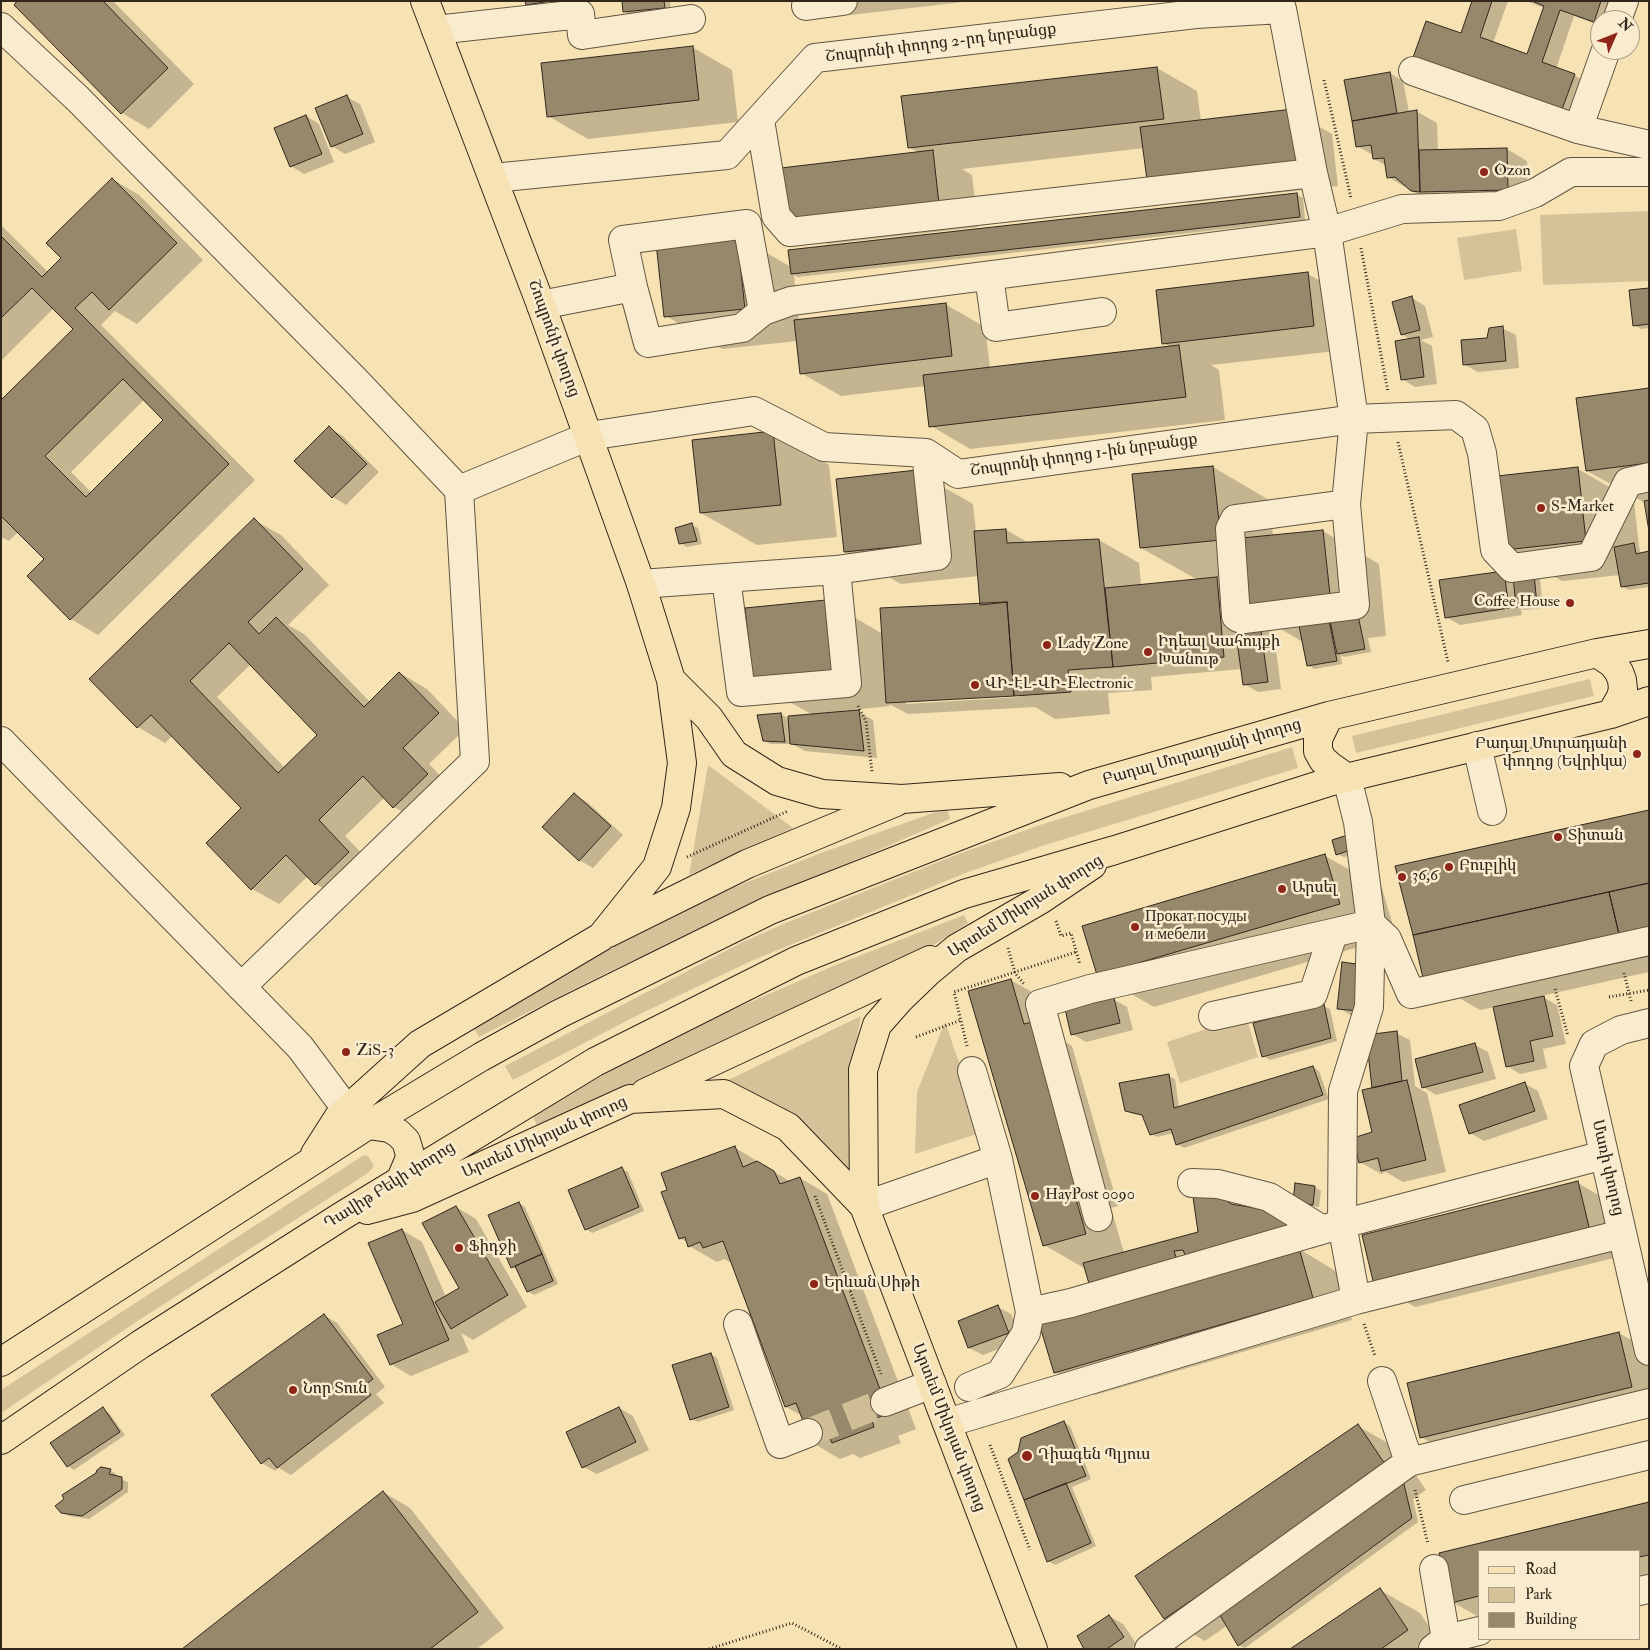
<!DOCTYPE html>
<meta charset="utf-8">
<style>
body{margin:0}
#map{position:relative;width:1650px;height:1650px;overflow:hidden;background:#f6e2b3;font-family:"IM FELL Double Pica",serif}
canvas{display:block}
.frame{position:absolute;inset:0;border:2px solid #32271c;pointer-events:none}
.legend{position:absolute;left:1478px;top:1550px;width:162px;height:90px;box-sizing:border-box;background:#f9ecce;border:1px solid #a99d87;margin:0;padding:6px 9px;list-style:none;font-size:15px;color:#32271c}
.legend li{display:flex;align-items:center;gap:10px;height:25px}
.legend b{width:25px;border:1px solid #a99d87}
.north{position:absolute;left:1590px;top:10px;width:50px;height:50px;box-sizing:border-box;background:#f9ecce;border:1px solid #a99d87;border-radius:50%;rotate:46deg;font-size:14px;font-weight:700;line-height:20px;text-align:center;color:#32271c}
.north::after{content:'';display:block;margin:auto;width:18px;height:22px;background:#8f2418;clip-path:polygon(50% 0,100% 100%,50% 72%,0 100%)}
</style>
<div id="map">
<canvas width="1650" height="1650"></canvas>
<div class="frame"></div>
<ul class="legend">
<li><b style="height:6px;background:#f6e2b3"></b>Road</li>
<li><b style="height:14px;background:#d5c299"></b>Park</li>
<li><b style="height:14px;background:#98886b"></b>Building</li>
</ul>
<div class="north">N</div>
</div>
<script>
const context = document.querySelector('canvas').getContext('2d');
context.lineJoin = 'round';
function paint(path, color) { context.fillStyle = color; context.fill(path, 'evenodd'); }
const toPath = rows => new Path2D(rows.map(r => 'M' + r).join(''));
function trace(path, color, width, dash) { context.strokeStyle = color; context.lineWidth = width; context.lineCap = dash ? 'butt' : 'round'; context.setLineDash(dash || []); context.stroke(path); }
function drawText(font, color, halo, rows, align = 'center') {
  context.font = font + ' "IM FELL Double Pica","Noto Serif Armenian",serif'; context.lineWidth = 5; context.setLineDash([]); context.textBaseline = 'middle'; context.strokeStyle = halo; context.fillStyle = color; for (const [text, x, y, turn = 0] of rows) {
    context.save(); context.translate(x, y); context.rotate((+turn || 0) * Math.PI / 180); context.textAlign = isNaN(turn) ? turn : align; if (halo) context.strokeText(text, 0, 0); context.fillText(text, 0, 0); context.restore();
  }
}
paint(toPath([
 [1649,211,1649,281,1543,285,1540,215],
 [1516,229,1522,271,1464,280,1457,238],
 [1590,679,1594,696,1356,753,1352,736],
 [1292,747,1298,768,1045,845,968,872,751,961,640,1014,513,1080,505,1066,743,942,788,922,961,853,1040,825],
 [708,765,793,828,689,875],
 [947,808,950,819,814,878,606,973,479,1037,471,1023,595,951,697,902,821,853],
 [964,915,968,923,926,950,753,1027,653,1077,539,1130,531,1112,718,1016,838,964],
 [861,1016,848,1086,849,1170,791,1117,726,1081],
 [1246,1016,1258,1057,1180,1083,1167,1042],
 [945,1022,983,1132,915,1154,917,1092],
 [364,1155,368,1156,374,1166,370,1171,365,1175,136,1322,1,1413,1,1390]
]), '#d5c299');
paint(toPath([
 [19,1,113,1,194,84,149,129,122,113],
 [527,1,566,1,567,3,533,8,527,4],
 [623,1,670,1,671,11,631,15,624,11],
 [795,1,972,1,824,18],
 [1473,1,1508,1,1493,43,1528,55,1544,8,1526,1,1617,1,1611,20,1600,20,1600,26,1574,16,1556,69,1574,75,1588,83,1572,126,1461,35],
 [692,47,732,70,738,122,588,139,548,116],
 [1157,68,1197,91,1201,121,1292,111,1332,134,1338,186,1188,203,1148,180,1144,148,962,169,972,175,978,227,828,244,788,221,919,153,909,147],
 [1390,73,1403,81,1409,112,1416,111,1437,123,1438,151,1507,149,1527,161,1528,201,1433,203,1388,177,1387,166,1374,159,1373,155,1357,146,1346,81],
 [347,97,360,104,375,142,345,154,332,146],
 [306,116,319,124,334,162,304,174,291,166],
 [112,179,139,195,203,260,137,324,115,311,101,325,255,480,98,635,71,619,46,559,19,531,9,541,1,537,1,401,74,329,54,308,1,361,1,225,48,272,63,258],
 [145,399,165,420,92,493,71,472],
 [1296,194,1303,198,1305,220,798,277,794,275,799,321,945,304,985,327,990,368,1172,348,1163,343,1308,274,1348,297,1354,349,1211,365,1219,370,1225,420,970,449,931,426,926,386,841,396,801,373,797,341,722,349,666,316,737,236,791,267],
 [1649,289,1649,328,1641,329,1634,325],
 [1412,298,1425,306,1433,337,1421,340,1432,346,1437,384,1415,387,1402,379,1411,340,1402,334],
 [1502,328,1516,335,1519,368,1478,372,1465,365,1488,339],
 [1649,389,1649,524,1645,503,1587,471],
 [329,428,343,436,379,472,346,505,333,497,296,461],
 [773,432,829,465,837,537,757,545,701,513],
 [1213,467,1269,500,1273,536,1323,531,1379,564,1386,636,1368,638,1371,652,1344,657,1341,655,1342,664,1314,669,1308,665,1303,642,1251,612,1247,575,1216,578,1237,590,1260,625,1274,633,1281,689,1258,692,1244,684,1242,669,1151,677,1152,690,1108,693,1110,714,1055,719,1035,707,908,714,889,704,890,706,843,711,843,713,859,712,873,720,877,758,805,751,790,743,791,744,770,744,764,740,781,714,789,719,813,715,754,682,826,601,883,634,981,605,979,576,901,584,845,552,917,472,973,504,976,532,1006,530,1029,543,1099,540,1139,563,1141,585,1198,580,1141,548],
 [1020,695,1020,697,906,704,906,701],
 [1578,469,1634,501,1639,547,1641,554,1649,553,1649,587,1629,590,1623,587,1621,575,1562,581,1506,549],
 [254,520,281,535,329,585,288,625,304,634,370,702,400,673,427,689,465,729,429,764,454,790,421,822,394,807,385,797,345,836,376,868,343,900,316,884,308,876,279,904,252,889,243,808,173,735,165,743,138,727],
 [251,664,319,735,285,768,217,697],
 [692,525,698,528,702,544,687,547,681,543],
 [1534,575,1540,579,1543,608,1524,610,1521,608,1522,615,1460,625,1446,617,1441,581],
 [574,794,587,802,623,835,593,868,579,860],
 [1649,812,1649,972,1541,996,1557,1005,1566,1044,1543,1049,1547,1068,1520,1074,1507,1066,1494,1007,1480,1010,1424,978,1414,935],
 [1351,835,1362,852,1344,857,1337,854],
 [1325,856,1382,888,1396,936,1154,1007,1098,975],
 [1343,964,1373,1018,1352,1016,1339,1008],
 [1011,980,1051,1003,1062,1040,1072,1046,1118,1206,1111,1208,1124,1253,1199,1233,1225,1198,1233,1205,1186,1254,1180,1255,1184,1266,1084,1268,1044,1245],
 [1113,999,1127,1007,1133,1030,1086,1042,1072,1034],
 [1323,1006,1330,1009,1337,1041,1270,1060,1263,1056],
 [1396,1033,1410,1040,1415,1086,1427,1093,1446,1172,1403,1182,1386,1172,1381,1174,1360,1162,1374,1133,1373,1089],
 [1475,1045,1488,1052,1496,1079,1436,1095,1423,1087],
 [1313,1067,1319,1071,1329,1099,1184,1148,1177,1144,1174,1133,1157,1137,1151,1134,1144,1116,1133,1114,1126,1110,1169,1076,1175,1079,1179,1107],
 [1525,1084,1538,1091,1548,1119,1484,1141,1470,1133],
 [734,1147,791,1182,800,1178,827,1194,916,1429,898,1436,901,1443,860,1458,853,1454,840,1459,813,1443,802,1416,786,1407,732,1263,724,1259,717,1262,689,1246,688,1243,680,1238],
 [621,1168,628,1172,644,1211,592,1233,586,1229],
 [1578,1183,1617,1206,1630,1254,1415,1307,1375,1284],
 [1315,1187,1321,1191,1319,1207,1300,1205],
 [519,1203,525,1207,558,1284,534,1295,527,1291,518,1270,512,1267],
 [456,1207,476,1219,527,1307,473,1340,461,1333,469,1352,411,1376,391,1364,404,1325,402,1230,422,1242,446,1297,461,1288],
 [1299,1249,1339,1273,1352,1320,1095,1395,1055,1372],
 [998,1307,1011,1314,1021,1340,983,1355,969,1348],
 [324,1315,337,1323,385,1387,376,1394,384,1403,291,1475,279,1468,275,1471,262,1463],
 [1619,1333,1649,1350,1649,1415,1461,1460,1421,1437],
 [711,1354,717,1358,734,1410,698,1422,691,1419],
 [619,1408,633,1416,649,1450,597,1474,583,1467],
 [103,1409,109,1413,125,1435,74,1470,68,1466],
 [1064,1422,1070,1426,1091,1479,1072,1487,1096,1546,1055,1565,1048,1561],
 [1358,1426,1398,1449,1426,1490,1413,1499,1418,1522,1245,1648,1239,1645,1228,1625,1205,1641,1165,1618],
 [110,1470,116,1474,115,1477,128,1482,128,1492,89,1519,69,1516,62,1512,66,1499],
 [383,1492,410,1508,504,1628,477,1649,184,1649],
 [1649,1504,1649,1587,1639,1589,1639,1551,1479,1551,1479,1617,1452,1602,1440,1554],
 [1380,1590,1420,1613,1444,1649,1292,1649],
 [1109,1616,1123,1624,1137,1645,1131,1649,1085,1649]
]), '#0003');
const building = toPath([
 [17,1,103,1,168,68,121,114,14,5,17,1],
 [525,1,551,1,526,5,525,1],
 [622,1,664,1,665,8,623,12,622,1],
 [1472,1,1492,1,1480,37,1527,54,1544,6,1532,1,1601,1,1594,22,1560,10,1542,62,1575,74,1558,120,1410,66,1426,21,1461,33,1472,1],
 [693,46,699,100,547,117,541,63,693,46],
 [1157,67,1164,119,908,148,901,96,1157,67],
 [1390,72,1397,113,1352,121,1344,80,1390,72],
 [347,95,363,134,331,147,315,108,347,95],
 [1293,109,1299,163,1147,180,1140,127,1293,109],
 [1417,110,1420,192,1411,191,1395,177,1387,178,1384,158,1373,159,1371,145,1356,147,1352,121,1417,110],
 [306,115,322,154,290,167,274,128,306,115],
 [1507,148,1508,190,1420,192,1419,150,1507,148],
 [933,150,939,204,787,222,781,168,933,150],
 [112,178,177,243,109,310,92,292,75,308,229,464,70,620,27,576,44,559,1,516,1,400,73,329,32,288,1,318,1,236,42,277,61,258,46,243,112,178],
 [123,379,163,420,86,497,45,456,123,379],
 [1297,193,1300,217,791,274,788,250,1297,193],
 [737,235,745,309,664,317,656,243,737,235],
 [1308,272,1314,326,1162,344,1156,290,1308,272],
 [1649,288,1649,324,1633,326,1629,290,1649,288],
 [1412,296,1420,330,1401,335,1392,302,1412,296],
 [946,303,952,356,800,374,794,320,946,303],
 [1503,326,1506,361,1463,365,1461,340,1487,338,1489,328,1503,326],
 [1419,337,1424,377,1401,380,1395,341,1419,337],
 [1179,345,1186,397,929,427,923,375,1179,345],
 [1649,388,1649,463,1586,471,1576,398,1649,388],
 [329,426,367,464,332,498,294,461,329,426],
 [773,431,781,505,700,513,692,440,773,431],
 [1213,466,1221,540,1140,548,1132,474,1213,466],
 [1578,467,1586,541,1505,550,1497,476,1578,467],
 [917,470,925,544,844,552,836,479,917,470],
 [1649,500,1649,531,1644,501,1649,500],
 [254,518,303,569,248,622,259,634,276,617,364,707,399,672,439,713,403,748,428,774,393,808,363,776,319,820,349,852,315,885,286,855,251,890,206,843,241,808,151,715,137,728,89,679,254,518],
 [229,643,317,735,278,773,190,681,229,643],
 [692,523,697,541,679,544,675,528,692,523],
 [1006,529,1007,543,1099,539,1113,667,1068,670,1071,692,1014,696,1007,602,980,605,974,531,1006,529],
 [1323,530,1331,604,1250,612,1242,538,1323,530],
 [1634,543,1636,554,1649,551,1649,583,1621,587,1614,547,1634,543],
 [1504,571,1509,608,1445,618,1439,580,1504,571],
 [1534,574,1537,605,1516,607,1513,576,1534,574],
 [1217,577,1224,657,1113,667,1105,588,1217,577],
 [826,600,834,674,753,682,745,608,826,600],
 [1007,602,1014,696,886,703,880,608,1007,602],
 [1358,615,1365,649,1337,654,1330,621,1358,615],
 [1329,620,1337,661,1307,666,1299,626,1329,620],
 [1260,624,1268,682,1243,685,1235,627,1260,624],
 [859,710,864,751,790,744,788,716,859,710],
 [781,713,785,742,763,741,757,715,781,713],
 [574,793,611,826,579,861,542,827,574,793],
 [1649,810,1649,883,1413,935,1395,866,1649,810],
 [1351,834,1356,848,1336,855,1332,840,1351,834],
 [1325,854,1340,904,1097,975,1082,926,1325,854],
 [1649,883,1649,927,1619,934,1609,892,1649,883],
 [1609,892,1619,934,1423,978,1413,935,1609,892],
 [1342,962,1364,965,1359,1011,1337,1009,1342,962],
 [1011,979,1024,1024,1032,1022,1079,1183,1072,1185,1086,1234,1043,1246,968,991,1011,979],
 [1544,996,1553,1036,1530,1041,1534,1061,1506,1067,1493,1007,1544,996],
 [1114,998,1120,1023,1071,1035,1065,1009,1114,998],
 [1324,1004,1331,1038,1262,1057,1253,1023,1324,1004],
 [1397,1031,1402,1081,1372,1088,1366,1035,1397,1031],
 [1475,1043,1483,1072,1422,1088,1415,1059,1475,1043],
 [1313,1066,1323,1095,1176,1145,1171,1129,1150,1135,1142,1115,1125,1111,1119,1083,1169,1074,1174,1108,1313,1066],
 [1407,1080,1426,1160,1381,1171,1378,1158,1359,1163,1353,1138,1372,1132,1362,1090,1407,1080],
 [1525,1082,1535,1111,1469,1134,1459,1105,1525,1082],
 [735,1146,743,1167,757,1161,774,1171,780,1184,800,1177,889,1413,872,1420,874,1427,832,1443,829,1437,812,1444,796,1403,785,1407,723,1241,703,1248,700,1242,688,1247,685,1237,679,1239,661,1192,667,1190,661,1173,735,1146],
 [622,1167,639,1207,585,1230,568,1190,622,1167],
 [1578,1181,1590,1231,1374,1285,1362,1235,1578,1181],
 [1295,1183,1315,1186,1313,1205,1293,1202,1295,1183],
 [1218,1193,1231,1204,1273,1211,1303,1227,1187,1260,1183,1250,1174,1251,1178,1263,1090,1287,1083,1263,1198,1232,1193,1197,1218,1193],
 [519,1202,542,1254,511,1268,488,1215,519,1202],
 [456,1206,508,1295,451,1329,435,1302,459,1288,422,1223,456,1206],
 [402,1229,449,1340,390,1365,377,1335,403,1324,368,1243,402,1229],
 [1299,1248,1313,1298,1054,1373,1039,1323,1299,1248],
 [542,1254,553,1281,527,1292,515,1266,542,1254],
 [998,1305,1009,1333,968,1348,958,1321,998,1305],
 [324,1314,373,1379,364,1386,371,1395,277,1468,269,1458,261,1464,211,1395,324,1314],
 [1619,1332,1632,1387,1420,1438,1407,1383,1619,1332],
 [711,1353,729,1407,690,1420,672,1365,711,1353],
 [103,1407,120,1432,67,1467,50,1443,103,1407],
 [619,1407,636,1442,582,1468,566,1432,619,1407],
 [1064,1421,1086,1476,1024,1500,1008,1459,1018,1452,1021,1438,1064,1421],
 [1358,1424,1387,1467,1164,1619,1135,1576,1358,1424],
 [101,1467,111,1469,109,1474,122,1477,122,1489,82,1516,61,1513,55,1506,64,1499,62,1495,96,1473,97,1470,101,1467],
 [1403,1480,1412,1518,1238,1646,1217,1610,1403,1480],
 [1066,1483,1091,1543,1047,1562,1024,1500,1066,1483],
 [383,1491,478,1612,430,1649,182,1649,383,1491],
 [1649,1502,1649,1555,1639,1557,1639,1551,1479,1551,1479,1596,1451,1603,1439,1553,1649,1502],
 [1380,1588,1408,1630,1381,1649,1290,1649,1380,1588],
 [1109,1615,1124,1637,1107,1649,1084,1649,1077,1636,1109,1615]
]);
paint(building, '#98886b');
trace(building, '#32271c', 1);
trace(toPath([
 [808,1433,885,1402]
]), '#cfbd95', 28, [28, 14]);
const minor = toPath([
 [806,6,843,1],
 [1617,20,1624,1],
 [1,27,78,99,356,381,459,490,589,436,754,411,824,447,926,453,958,474,1354,419,1456,415,1475,429,1482,453,1495,550,1512,568,1591,557,1628,482,1649,477],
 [436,30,580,14,582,35,691,19],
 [1413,71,1578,129,1649,145],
 [760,120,776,216,790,232,1313,173],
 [1578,129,1606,50],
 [493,178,727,155,815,58,1196,14,1282,9,1313,173,1327,232,1354,419,1346,504,1355,605,1244,619,1239,618,1236,616,1230,529,1235,519,1346,504],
 [989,276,996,327,1102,312],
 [633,287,623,240,747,224,763,311],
 [541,305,633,287,648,343,742,328,763,311,791,301,1327,232,1402,209,1499,206,1535,193,1571,172,1649,172],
 [726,578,741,692,847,683,836,570],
 [641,584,836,570,937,556,926,453],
 [1,741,300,1047,347,1110],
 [1477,746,1492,811],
 [1347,778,1358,822,1371,924,1369,1007,1343,1091,1342,1224,1356,1300],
 [241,987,475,761,459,490],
 [1213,1016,1313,994,1333,934],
 [1649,1023,1621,1030,1594,1044,1584,1066,1649,1351],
 [1192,1183,1218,1184,1269,1197,1321,1229],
 [864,1206,998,1159],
 [1098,1217,1040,1004,1090,989,1371,924,1387,939,1411,994,1649,941],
 [1030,1312,1071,1303,1342,1224,1604,1155],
 [738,1324,780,1444,808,1433],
 [1382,1381,1409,1462],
 [969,1387,1000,1374,1026,1333,1030,1312,998,1159,972,1071],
 [885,1402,932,1384],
 [947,1423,1356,1300,1622,1234],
 [1464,1500,1649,1455],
 [1434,1569,1446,1639],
 [1639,1591,1649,1589],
 [1149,1649,1409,1462,1649,1403],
 [1433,1649,1446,1639,1479,1631]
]);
const major = toPath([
 [1597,653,1613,664,1619,672,1622,680,1623,689,1621,697,1611,714],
 [671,680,709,718,734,754,777,781,822,794,902,799,1060,787],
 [1329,716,1318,739,1318,751,1323,760,1330,766,1347,778],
 [608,933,747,864,896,802],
 [645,1093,930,960],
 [368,1125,389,1128,398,1133,406,1141,409,1151,410,1158,401,1179],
 [315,1154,338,1118,420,1044,601,937,657,867,676,808,682,763,671,680,641,584,541,305,425,1],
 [367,1210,412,1198,630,1099,724,1094,788,1127,864,1206],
 [1,1362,368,1125,481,1057,559,1014,770,910,1089,785,1329,716,1597,653,1649,644],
 [1,1440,141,1344,342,1216,595,1062,796,961,964,894,1115,850,1329,782,1611,714,1649,701],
 [1033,1649,864,1206,863,1070,877,1025,899,1000,928,972,957,948,1040,900,1092,865]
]);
trace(minor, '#635642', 30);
trace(major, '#32271c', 30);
trace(toPath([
 [1324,80,1351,198],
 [1361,248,1388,392],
 [1398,442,1448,662],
 [858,706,866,721,872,772],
 [687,857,788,811],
 [1056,921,1061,936,1071,933,1080,965],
 [1008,948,1015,973,1024,984],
 [1624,973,1631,1001],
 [1555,989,1568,1036],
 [1609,997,1649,990],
 [916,1037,961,1020],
 [967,1046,954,992,1076,952],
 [815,1196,881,1374],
 [850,1290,866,1284],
 [1364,1324,1375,1356],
 [990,1445,1030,1550],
 [1415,1490,1428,1544],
 [709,1649,792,1623,842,1649]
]), '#32271c', 3, [1, 2.5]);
trace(minor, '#f9ecce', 28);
trace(major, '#f6e2b3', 28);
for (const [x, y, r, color] of [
 [1484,172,5,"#8f2418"],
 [1541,508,5,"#8f2418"],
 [1570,603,5,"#8f2418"],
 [1047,645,5,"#8f2418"],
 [1148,652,5,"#8f2418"],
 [975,685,5,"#8f2418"],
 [1637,754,5,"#8f2418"],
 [1558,837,5,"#8f2418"],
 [1449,867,5,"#8f2418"],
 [1402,877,5,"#8f2418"],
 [1282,889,5,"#8f2418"],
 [1135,927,5,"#8f2418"],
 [346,1052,5,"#8f2418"],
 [1035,1196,5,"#8f2418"],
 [459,1248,5,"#8f2418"],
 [814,1284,5,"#8f2418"],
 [293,1390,5,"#8f2418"],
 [1027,1456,6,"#8f2418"]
]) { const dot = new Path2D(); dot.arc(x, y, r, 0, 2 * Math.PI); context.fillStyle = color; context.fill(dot); trace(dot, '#f9ecce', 2); }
drawText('16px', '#32271c', '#f9ecce', [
 ["Շոպրոնի փողոց 2-րդ նրբանցք",941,44,-7],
 ["Շոպրոնի փողոց",553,339,70],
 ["Շոպրոնի փողոց 1-ին նրբանցք",1084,456,-8],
 ["Բադալ Մուրադյանի փողոց",1202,753,-16],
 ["Արտեմ Միկոյան փողոց",1026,907,-32],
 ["Արտեմ Միկոյան փողոց",545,1138,-24],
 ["Մառի փողոց",1607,1168,77],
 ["Դավիթ Բեկի փողոց",390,1186,-32],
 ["Արտեմ Միկոյան փողոց",948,1428,69]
]);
drawText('16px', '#32271c', '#f9ecce', [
 ["Ozon",1494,172],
 ["S-Market",1551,508],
 ["Coffee House",1560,603,"right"],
 ["Իդեալ Կահույքի",1158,643],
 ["Խանութ",1158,661],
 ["Lady Zone",1057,645],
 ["ՎԻ-ԷԼ-ՎԻ-Electronic",985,685],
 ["Բադալ Մուրադյանի",1627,745,"right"],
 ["փողոց (Եվրիկա)",1627,763,"right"],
 ["Տիտան",1568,837],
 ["Բուբլիկ",1459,867],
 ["36,6",1412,877],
 ["Արսել",1292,889],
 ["Прокат посуды",1145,918],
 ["и мебели",1145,936],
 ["ZiS-3",356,1052],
 ["HayPost 0090",1045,1196],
 ["Ֆիդջի",469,1248],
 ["Երևան Սիթի",824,1284],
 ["Նոր Տուն",303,1390],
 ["Դիագեն Պլյուս",1038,1456]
], 'left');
</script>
